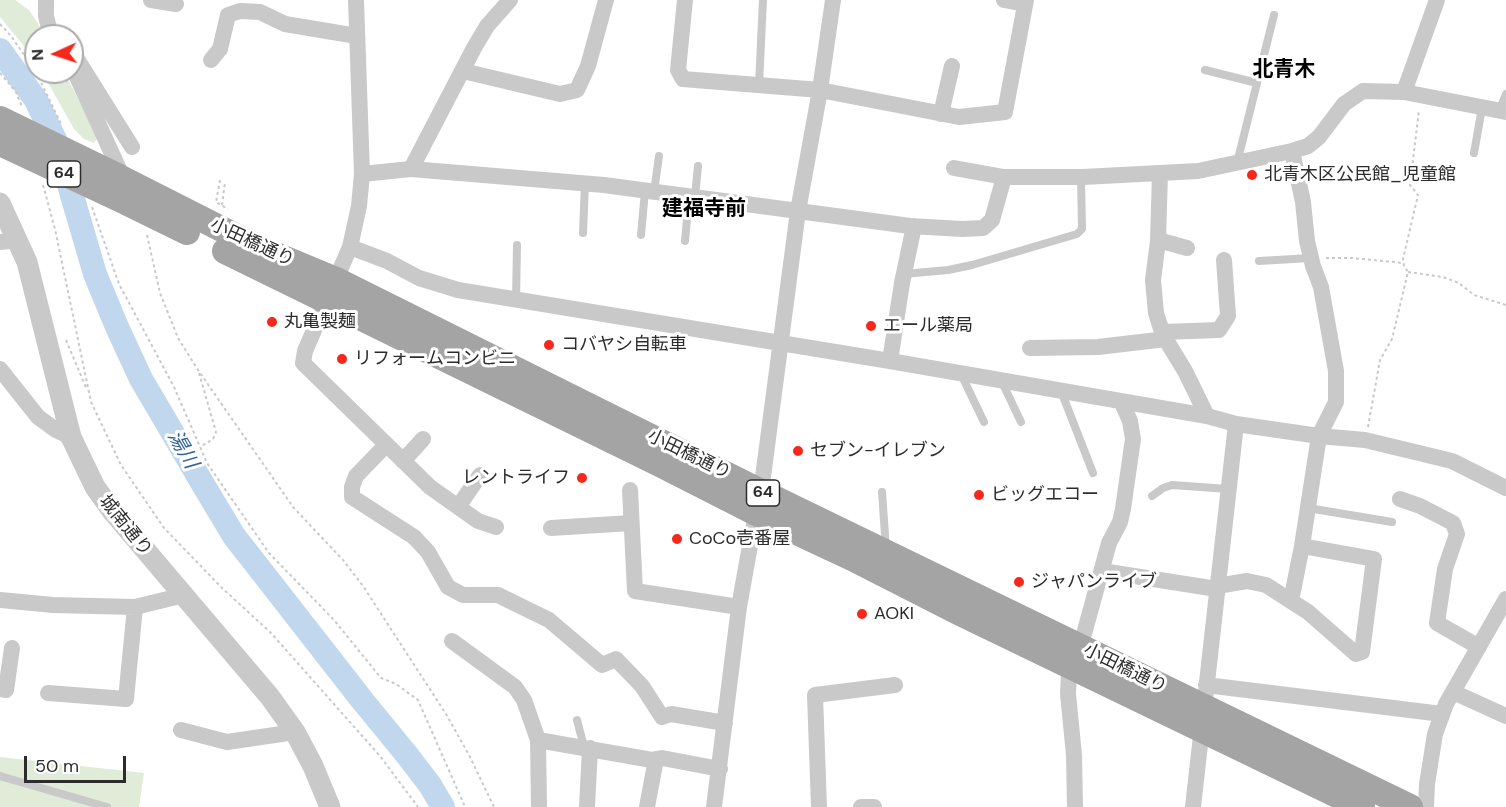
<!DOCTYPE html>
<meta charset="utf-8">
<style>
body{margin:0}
#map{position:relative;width:1506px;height:807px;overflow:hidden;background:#fff;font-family:"DM Sans",sans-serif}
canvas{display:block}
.north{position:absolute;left:24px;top:24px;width:60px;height:60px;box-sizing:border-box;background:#fff;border:2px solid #ababab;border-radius:50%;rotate:267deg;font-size:16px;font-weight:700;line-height:24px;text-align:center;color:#2c2c2c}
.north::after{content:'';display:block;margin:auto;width:21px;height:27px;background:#f6281b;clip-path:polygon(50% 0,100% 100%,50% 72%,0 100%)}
.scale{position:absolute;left:24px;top:756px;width:102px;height:27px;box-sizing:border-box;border:3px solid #2c2c2c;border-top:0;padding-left:8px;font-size:18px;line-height:21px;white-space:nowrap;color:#2c2c2c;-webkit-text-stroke:4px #fff;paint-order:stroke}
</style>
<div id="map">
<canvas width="1506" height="807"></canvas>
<div class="north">N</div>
<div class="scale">50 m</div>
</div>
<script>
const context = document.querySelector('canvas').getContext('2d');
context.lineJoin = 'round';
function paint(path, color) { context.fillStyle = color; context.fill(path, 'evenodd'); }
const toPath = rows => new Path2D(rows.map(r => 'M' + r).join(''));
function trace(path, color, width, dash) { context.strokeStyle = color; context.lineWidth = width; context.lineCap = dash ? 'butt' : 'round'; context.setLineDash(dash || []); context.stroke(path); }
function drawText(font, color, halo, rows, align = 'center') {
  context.font = font + ' "DM Sans","Noto Sans JP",sans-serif'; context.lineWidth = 6; context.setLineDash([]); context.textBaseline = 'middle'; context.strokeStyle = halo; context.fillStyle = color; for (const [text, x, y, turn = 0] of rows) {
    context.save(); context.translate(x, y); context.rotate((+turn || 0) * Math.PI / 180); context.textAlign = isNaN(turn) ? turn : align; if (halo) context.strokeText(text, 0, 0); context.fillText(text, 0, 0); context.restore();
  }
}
paint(toPath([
 [0,0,15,0,29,10,37,22,45,36,36,36,36,63,28,51,0,17],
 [42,72,64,72,98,137,94,143,84,139,74,129],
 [0,757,144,773,139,807,0,807]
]), '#e0ecd8');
trace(toPath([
 [0,50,36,100,57,144,95,274,117,327,141,379,201,481,234,536,362,700,407,755,430,785,443,807]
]), '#c1d7ee', 24);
trace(toPath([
 [0,24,11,36,36,72],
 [36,72,62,126],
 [0,73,16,92,22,107],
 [220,180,216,202,228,209],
 [43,185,55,229,91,402,121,465,164,528,221,587,271,633,380,756,418,807],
 [222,205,225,182],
 [92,207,119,284,174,387,207,463,269,553,334,620,381,678,396,684,418,700,465,807],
 [147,235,160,293,178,338,198,370,293,507,343,560,363,586,446,714,469,755,494,807],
 [1326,258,1352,258,1404,263],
 [1408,272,1443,277,1459,283,1474,295,1506,305],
 [66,340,87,390],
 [199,373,216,432,213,439,200,447],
 [1368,427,1380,360,1392,339,1408,272,1404,266,1403,259,1418,195,1410,185,1419,110]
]), '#c9c9c9', 2, [3, 3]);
trace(toPath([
 [1205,70,1257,83],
 [759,85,763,0],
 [1499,111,1506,94],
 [1474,153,1482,108],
 [1237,163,1274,15],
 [654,192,659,156],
 [695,197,698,166],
 [583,233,585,183],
 [641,235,645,191],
 [685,241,689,197],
 [1259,261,1311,258],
 [904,274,948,270,972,265,1077,234,1082,229,1081,177],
 [516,300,517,245],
 [961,374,984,422],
 [1001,380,1021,422],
 [1061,391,1093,473],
 [882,492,886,549],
 [1152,496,1163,488,1172,485,1228,489],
 [1308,508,1392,522],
 [577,720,584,747],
 [0,776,107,807]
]), '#c9c9c9', 8);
trace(toPath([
 [46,0,46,16,49,28,54,36],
 [151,0,176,4],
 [356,0,362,174,359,206,350,247,305,351,303,363,430,487,478,521,496,527],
 [685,0,678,70,683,79,820,90,959,117,1005,112,1026,0],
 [1004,0,1025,4],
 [72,51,132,147],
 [211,60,220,49,228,15,240,11,260,12,285,24,357,36],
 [72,66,124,180],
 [463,71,560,94,577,90,588,66,606,0],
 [1404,92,1437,0],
 [941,114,952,66],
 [954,168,1004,177],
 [411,169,604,185,910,226,962,229,983,228,992,220,1004,177,1083,177,1198,171,1292,151,1308,146,1319,137,1344,104,1363,91,1404,92,1506,112],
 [1160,173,1158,241,1153,280,1156,313,1163,335,1185,371,1207,416],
 [362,174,411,169,474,48,487,26,510,0],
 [1158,240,1187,248],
 [0,242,18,240],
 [350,247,387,261,419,278,458,290,890,361,1207,416,1236,424,1319,436,1365,440,1452,461,1506,488],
 [1162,332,1219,330,1228,316,1224,260],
 [1030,348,1098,347,1166,339],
 [890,361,902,283,914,226],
 [0,369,38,417,56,430,71,437],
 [386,445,356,476,352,487,352,497,414,537,428,552,448,587,463,595,498,595,549,620,602,665,616,659,642,686,662,717,671,714,725,723],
 [403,461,423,439],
 [630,490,635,591,739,607],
 [1400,499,1420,506,1453,523,1457,534,1445,569,1437,623,1479,647],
 [458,507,480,475],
 [551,528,631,523],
 [1102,571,1217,589],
 [1217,586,1247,581,1266,585,1308,612,1356,654,1362,652,1374,559,1302,546],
 [0,600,53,605,135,607,176,597,182,594],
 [1291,601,1302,546,1319,436,1336,402,1336,371,1321,287,1313,266,1307,241,1303,202,1292,151],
 [452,641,515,687,524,700,538,740,652,760,662,758,720,769],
 [1206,685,1442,714],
 [0,689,6,690,12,648],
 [1453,692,1506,716],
 [48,693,126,699,135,607],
 [181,730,227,742,295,732],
 [538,740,539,807],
 [587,807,590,748],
 [647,807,656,759],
 [714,807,739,607,753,529,761,492,798,211,820,90,833,0],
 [819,807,815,695,895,685],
 [861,807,874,807],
 [1075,807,1074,755,1068,694,1069,673,1084,634,1109,543,1120,522,1123,509,1133,439,1130,421,1121,401],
 [1193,807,1236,424],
 [1426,807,1427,784,1435,734,1446,704,1506,599]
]), '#c9c9c9', 16);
trace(toPath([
 [0,203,27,262,71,437,95,487,113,512,270,697,295,732,313,766,330,807]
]), '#c9c9c9', 21);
trace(toPath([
 [117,176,259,248,336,280,761,492,1410,807],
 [128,203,187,232],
 [225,251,660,464,756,513,852,558,958,612,1362,807]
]), '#a4a4a4', 26);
trace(toPath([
 [0,119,117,176],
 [0,143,128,203]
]), '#a4a4a4', 26);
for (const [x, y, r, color] of [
 [1252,175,6,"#f6281b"],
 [272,322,6,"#f6281b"],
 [871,326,6,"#f6281b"],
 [549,345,6,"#f6281b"],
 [342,359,6,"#f6281b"],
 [798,451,6,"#f6281b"],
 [582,478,6,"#f6281b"],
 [979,495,6,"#f6281b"],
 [677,539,6,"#f6281b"],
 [1019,582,6,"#f6281b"],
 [862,614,6,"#f6281b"]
]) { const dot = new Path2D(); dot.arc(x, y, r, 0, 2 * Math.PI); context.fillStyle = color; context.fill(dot); trace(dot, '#fff', 2); }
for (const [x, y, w] of [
 [64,174,33],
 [763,493,33]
]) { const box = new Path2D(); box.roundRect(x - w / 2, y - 13, w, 26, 4.5); context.fillStyle = '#fff'; context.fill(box); trace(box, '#2c2c2c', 1.5); }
drawText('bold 16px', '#2c2c2c', null, [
 ["64",64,174],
 ["64",763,493]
]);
drawText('18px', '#2c2c2c', '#fff', [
 ["北青木区公民館_児童館",1264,175],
 ["丸亀製麺",284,322],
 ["エール薬局",883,326],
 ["コバヤシ自転車",561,345],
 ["リフォームコンビニ",354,359],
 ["セブン-イレブン",810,451],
 ["レントライフ",570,478,"right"],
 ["ビッグエコー",991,495],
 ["CoCo壱番屋",689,539],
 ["ジャパンライブ",1031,582],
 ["AOKI",874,614]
], 'left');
drawText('18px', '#2c2c2c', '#fff', [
 ["小田橋通り",252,243,25],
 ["小田橋通り",689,455,26],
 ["城南通り",125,526,51],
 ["小田橋通り",1125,669,26]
]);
drawText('italic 20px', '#336295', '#fff', [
 ["湯川",182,450,60]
]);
drawText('bold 21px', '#000', '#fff', [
 ["北青木",1284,70],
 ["建福寺前",704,209]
]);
</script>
